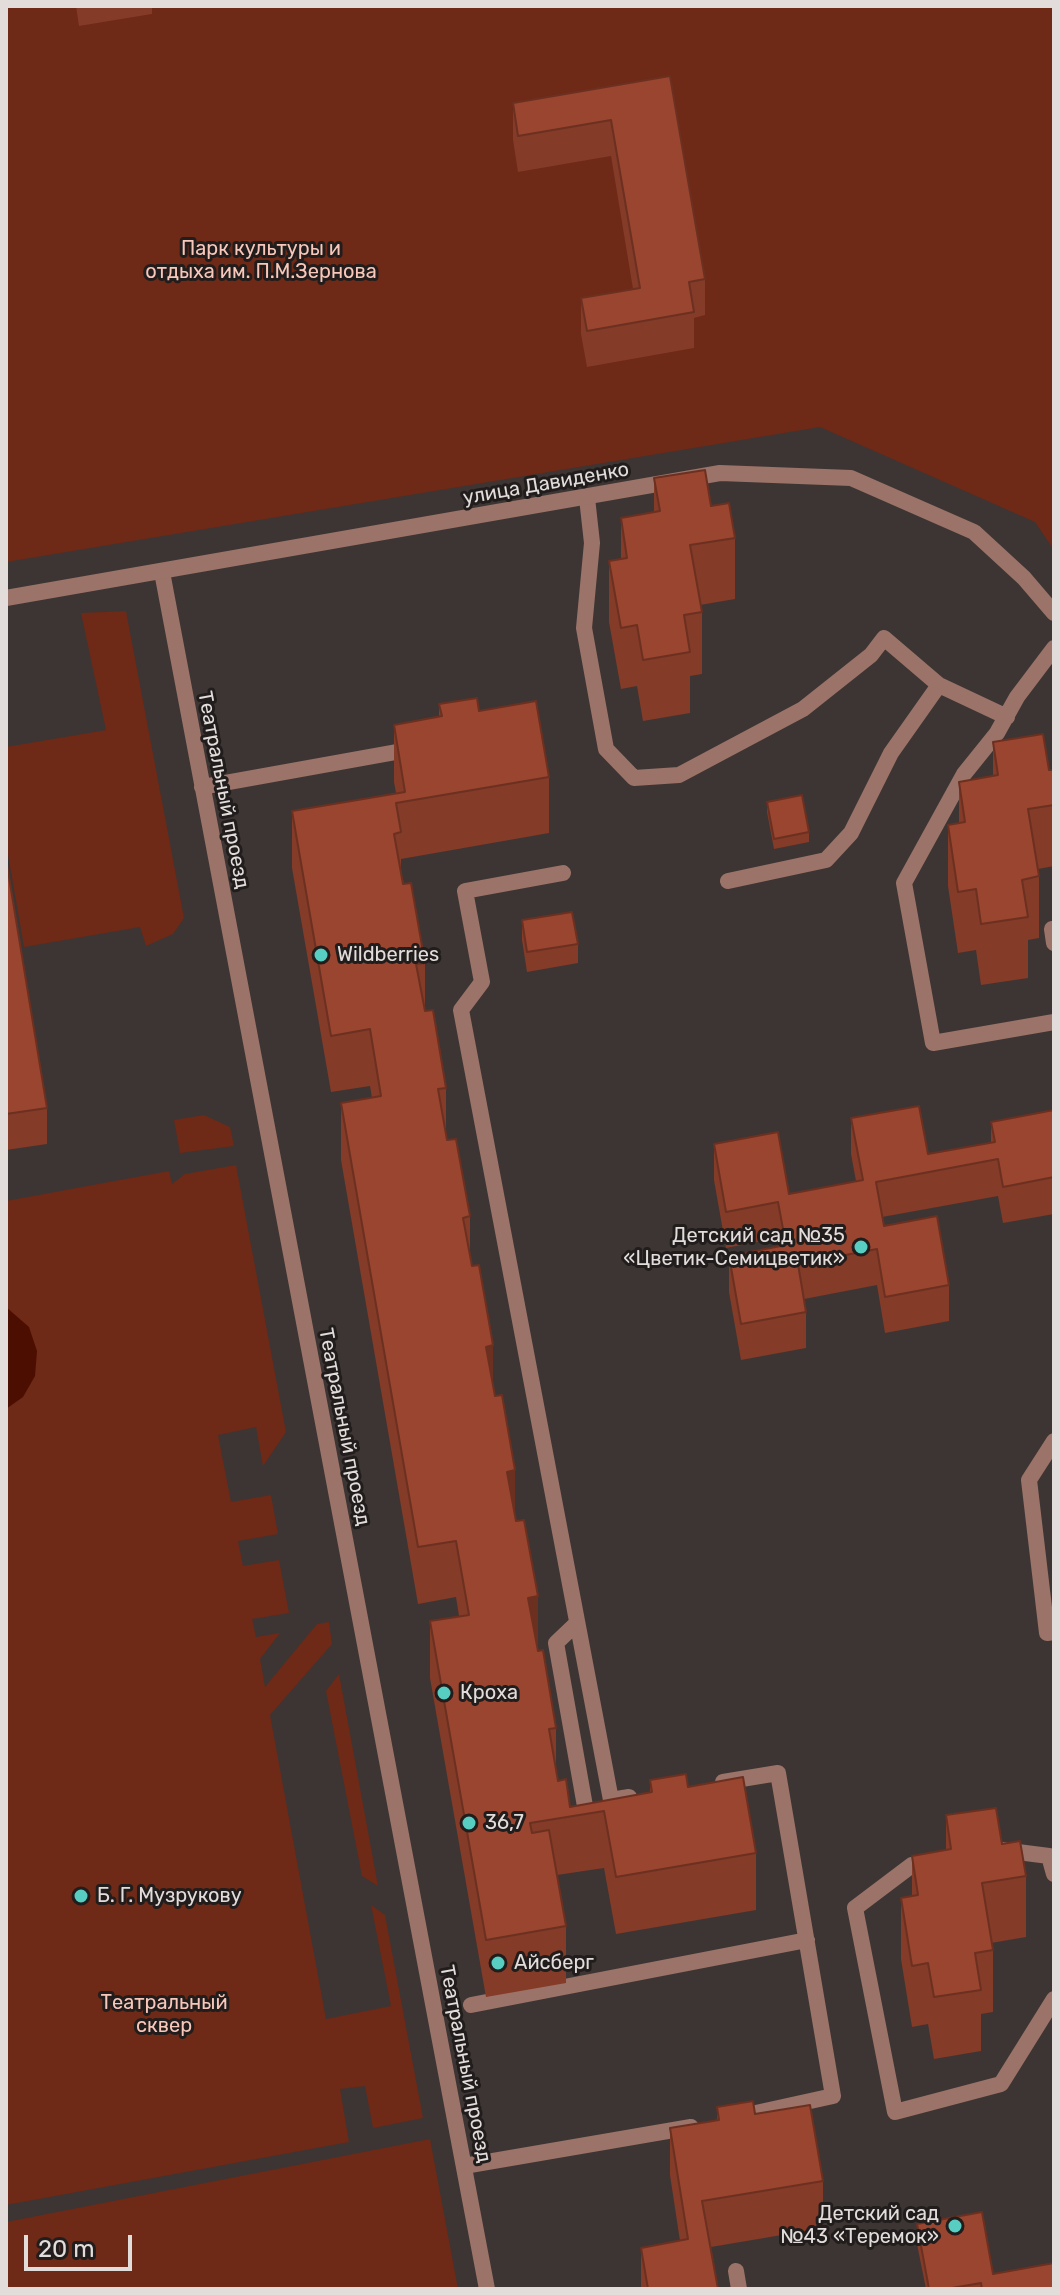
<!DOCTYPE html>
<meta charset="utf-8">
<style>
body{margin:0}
#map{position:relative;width:1060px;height:2295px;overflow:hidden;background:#3d3533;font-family:Rubik,sans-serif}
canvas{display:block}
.frame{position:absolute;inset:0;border:8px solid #e2dddb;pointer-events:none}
.scale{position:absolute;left:24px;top:2235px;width:108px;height:36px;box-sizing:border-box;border:4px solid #e2dddb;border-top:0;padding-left:10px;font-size:24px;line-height:28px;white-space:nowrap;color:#e2dddb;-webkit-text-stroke:6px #211d1c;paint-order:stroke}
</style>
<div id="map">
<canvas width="1060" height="2295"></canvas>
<div class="frame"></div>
<div class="scale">20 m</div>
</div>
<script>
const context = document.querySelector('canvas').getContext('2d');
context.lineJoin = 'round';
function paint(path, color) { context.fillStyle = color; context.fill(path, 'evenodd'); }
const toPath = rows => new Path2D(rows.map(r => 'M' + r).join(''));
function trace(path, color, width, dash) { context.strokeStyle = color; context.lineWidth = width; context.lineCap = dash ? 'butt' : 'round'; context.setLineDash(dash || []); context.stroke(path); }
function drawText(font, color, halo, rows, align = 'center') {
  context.font = font + ' Rubik,sans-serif'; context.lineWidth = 6; context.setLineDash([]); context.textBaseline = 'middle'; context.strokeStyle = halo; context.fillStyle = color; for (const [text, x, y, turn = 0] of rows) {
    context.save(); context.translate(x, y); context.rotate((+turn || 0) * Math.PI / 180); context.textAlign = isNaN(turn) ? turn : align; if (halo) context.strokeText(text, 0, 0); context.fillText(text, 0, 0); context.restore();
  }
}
paint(toPath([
 [6,6,1054,6,1054,550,1035,522,820,427,6,562],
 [126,611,184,918,173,934,146,946,140,927,24,947,6,843,6,747,106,730,81,613],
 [204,1115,230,1127,234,1146,180,1153,174,1120],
 [236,1165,286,1432,263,1466,256,1427,218,1435,231,1502,271,1495,278,1534,238,1541,243,1566,279,1560,289,1613,252,1619,256,1637,280,1633,260,1659,265,1687,317,1624,329,1622,332,1644,270,1715,326,2019,391,2006,371,1905,385,1915,423,2118,373,2128,365,2086,340,2089,349,2142,6,2205,6,1201,169,1171,172,1184,185,1174],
 [339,1674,378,1886,362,1876,326,1691],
 [430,2139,458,2289,6,2289,6,2222]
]), '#6e2917');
paint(toPath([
 [6,1307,29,1327,37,1351,35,1376,23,1397,6,1409]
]), '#4c0e00');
trace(toPath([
 [587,498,592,543,584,628,606,749,634,778,679,775,803,709,871,655,884,638,939,685,1007,717],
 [162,572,487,2289],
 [1054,648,1017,697,997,733,964,774,904,883,933,1043,1054,1022],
 [202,787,413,749],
 [563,873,465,891,482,982,461,1010,611,1800,629,1797],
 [728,881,826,860,851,833,891,753,939,685],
 [1052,929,1054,943],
 [1054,1441,1029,1480,1047,1633,1054,1632],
 [577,1623,556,1643,588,1823],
 [723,1782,778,1773,833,2096,733,2118],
 [1002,1850,1049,1856,1054,1874],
 [932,1862,912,1865,855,1908,895,2112,1001,2084,1054,1999],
 [471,2005,807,1940],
 [464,2166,691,2127],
 [736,2271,739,2289]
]), '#9b7368', 16);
trace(toPath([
 [6,598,720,473,851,478,974,532,1024,578,1054,613]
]), '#9b7368', 16);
paint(toPath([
 [76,6,152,6,152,14,79,26],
 [670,76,705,279,705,315,694,318,694,348,587,367,581,334,581,298,633,289,611,156,518,172,513,140,513,103],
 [654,478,711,506,735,538,735,599,700,605,702,612,702,674,690,676,690,713,643,721,637,686,621,689,609,622,609,561,621,559,621,518,654,512],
 [439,704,479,711,549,777,549,833,401,859,401,872,425,963,425,1011,446,1088,446,1136,470,1216,470,1255,538,1651,556,1728,556,1773,558,1781,570,1807,650,1793,650,1780,688,1787,756,1853,756,1910,616,1934,604,1868,557,1875,566,1926,566,1983,486,1997,430,1678,430,1621,459,1616,456,1597,418,1604,341,1160,341,1103,372,1098,370,1086,331,1092,292,868,292,811,396,793,394,782,394,725,439,716],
 [993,742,1049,770,1054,770,1054,866,1038,869,1039,876,1039,938,1028,940,1028,978,981,985,976,950,958,953,948,886,948,825,959,823,959,782,993,776],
 [767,802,809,832,809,842,774,849,767,812],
 [6,859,47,1108,47,1144,6,1150],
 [522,920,578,944,578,963,527,972,522,940],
 [1054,1110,1054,1214,1003,1223,998,1196,882,1217,884,1226,949,1285,949,1321,885,1333,877,1285,804,1299,806,1312,806,1348,741,1360,729,1292,729,1256,779,1246,778,1238,726,1248,714,1180,714,1144,789,1194,856,1181,851,1154,851,1118,928,1154,991,1143,991,1122],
 [946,1815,1002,1844,1026,1876,1026,1937,991,1943,993,1950,993,2012,981,2014,981,2051,934,2059,928,2024,912,2027,901,1959,901,1898,912,1896,912,1856,946,1850],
 [717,2107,755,2114,823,2181,823,2228,711,2247,718,2289,641,2289,641,2248,680,2241,670,2175,670,2128,717,2120],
 [917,2224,993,2274,1054,2289,926,2289,917,2244]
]), '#843b28');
paint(toPath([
 [493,1345,493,1402,486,1347],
 [515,1470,515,1526,507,1472],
 [538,1596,538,1653,528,1598]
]), '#6c3021');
const building = toPath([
 [670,76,705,279,689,282,694,312,587,331,581,298,640,288,611,120,518,136,513,103,670,76],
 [705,470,711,506,729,503,735,538,690,545,702,612,684,615,690,652,643,660,637,625,621,628,609,561,627,558,621,518,660,511,654,478,705,470],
 [477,698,479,711,536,701,549,777,396,803,401,832,394,834,403,884,411,883,425,963,416,964,425,1011,433,1010,446,1088,438,1089,447,1140,456,1139,470,1216,463,1218,472,1266,479,1265,493,1345,486,1347,495,1396,502,1395,515,1470,507,1472,516,1521,524,1520,538,1596,528,1598,538,1651,543,1650,556,1728,549,1729,558,1781,566,1779,570,1807,652,1792,650,1780,686,1774,688,1787,743,1777,756,1853,616,1877,604,1811,530,1823,532,1833,549,1830,566,1926,486,1940,430,1621,469,1615,456,1541,418,1547,341,1103,381,1096,370,1029,331,1036,292,811,405,792,394,725,442,716,439,704,477,698],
 [1043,734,1049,770,1054,770,1054,805,1028,809,1039,876,1022,880,1028,917,981,924,976,889,958,892,948,825,965,822,959,782,998,775,993,742,1043,734],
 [802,795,809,832,774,839,767,802,802,795],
 [6,859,47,1108,6,1114,6,859],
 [572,912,578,944,527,952,522,920,572,912],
 [919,1106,928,1154,995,1142,991,1122,1054,1110,1054,1177,1003,1187,998,1159,876,1182,884,1226,937,1216,949,1285,885,1297,877,1249,798,1264,806,1312,741,1324,729,1256,786,1245,778,1202,726,1212,714,1144,778,1132,789,1194,863,1180,851,1118,919,1106],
 [996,1808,1002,1844,1020,1841,1026,1876,982,1883,993,1950,975,1953,981,1990,934,1997,928,1963,912,1966,901,1898,918,1895,912,1856,951,1849,946,1815,996,1808],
 [753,2101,755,2114,810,2105,823,2181,702,2201,718,2289,648,2289,641,2248,688,2239,670,2128,719,2120,717,2107,753,2101],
 [982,2212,993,2274,1054,2263,1054,2289,982,2289,981,2283,946,2289,929,2289,917,2224,982,2212]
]);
paint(building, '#9a452f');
trace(building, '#6c3021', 2);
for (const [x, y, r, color] of [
 [321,955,8,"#57cec1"],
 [861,1247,8,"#57cec1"],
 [444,1693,8,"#57cec1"],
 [469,1823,8,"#57cec1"],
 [81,1896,8,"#57cec1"],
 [498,1963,8,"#57cec1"],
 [955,2226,8,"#57cec1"]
]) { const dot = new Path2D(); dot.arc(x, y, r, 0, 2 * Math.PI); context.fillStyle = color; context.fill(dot); trace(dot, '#211d1c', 3); }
drawText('20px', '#f8c7ba', '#211d1c', [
 ["Парк культуры и",261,249],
 ["отдыха им. П.М.Зернова",261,272],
 ["Театральный",164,2003],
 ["сквер",164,2026]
]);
drawText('20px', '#e2dddb', '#211d1c', [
 ["улица Давиденко",546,484,-10],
 ["Театральный проезд",223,790,79],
 ["Театральный проезд",344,1427,79],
 ["Театральный проезд",465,2064,79]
]);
drawText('20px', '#e2dddb', '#211d1c', [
 ["Wildberries",337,955],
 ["Детский сад №35",845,1236,"right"],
 ["«Цветик-Семицветик»",845,1259,"right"],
 ["Кроха",460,1693],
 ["36,7",485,1823],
 ["Б. Г. Музрукову",97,1896],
 ["Айсберг",514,1963],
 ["Детский сад",939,2214,"right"],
 ["№43 «Теремок»",939,2237,"right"]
], 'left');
</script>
